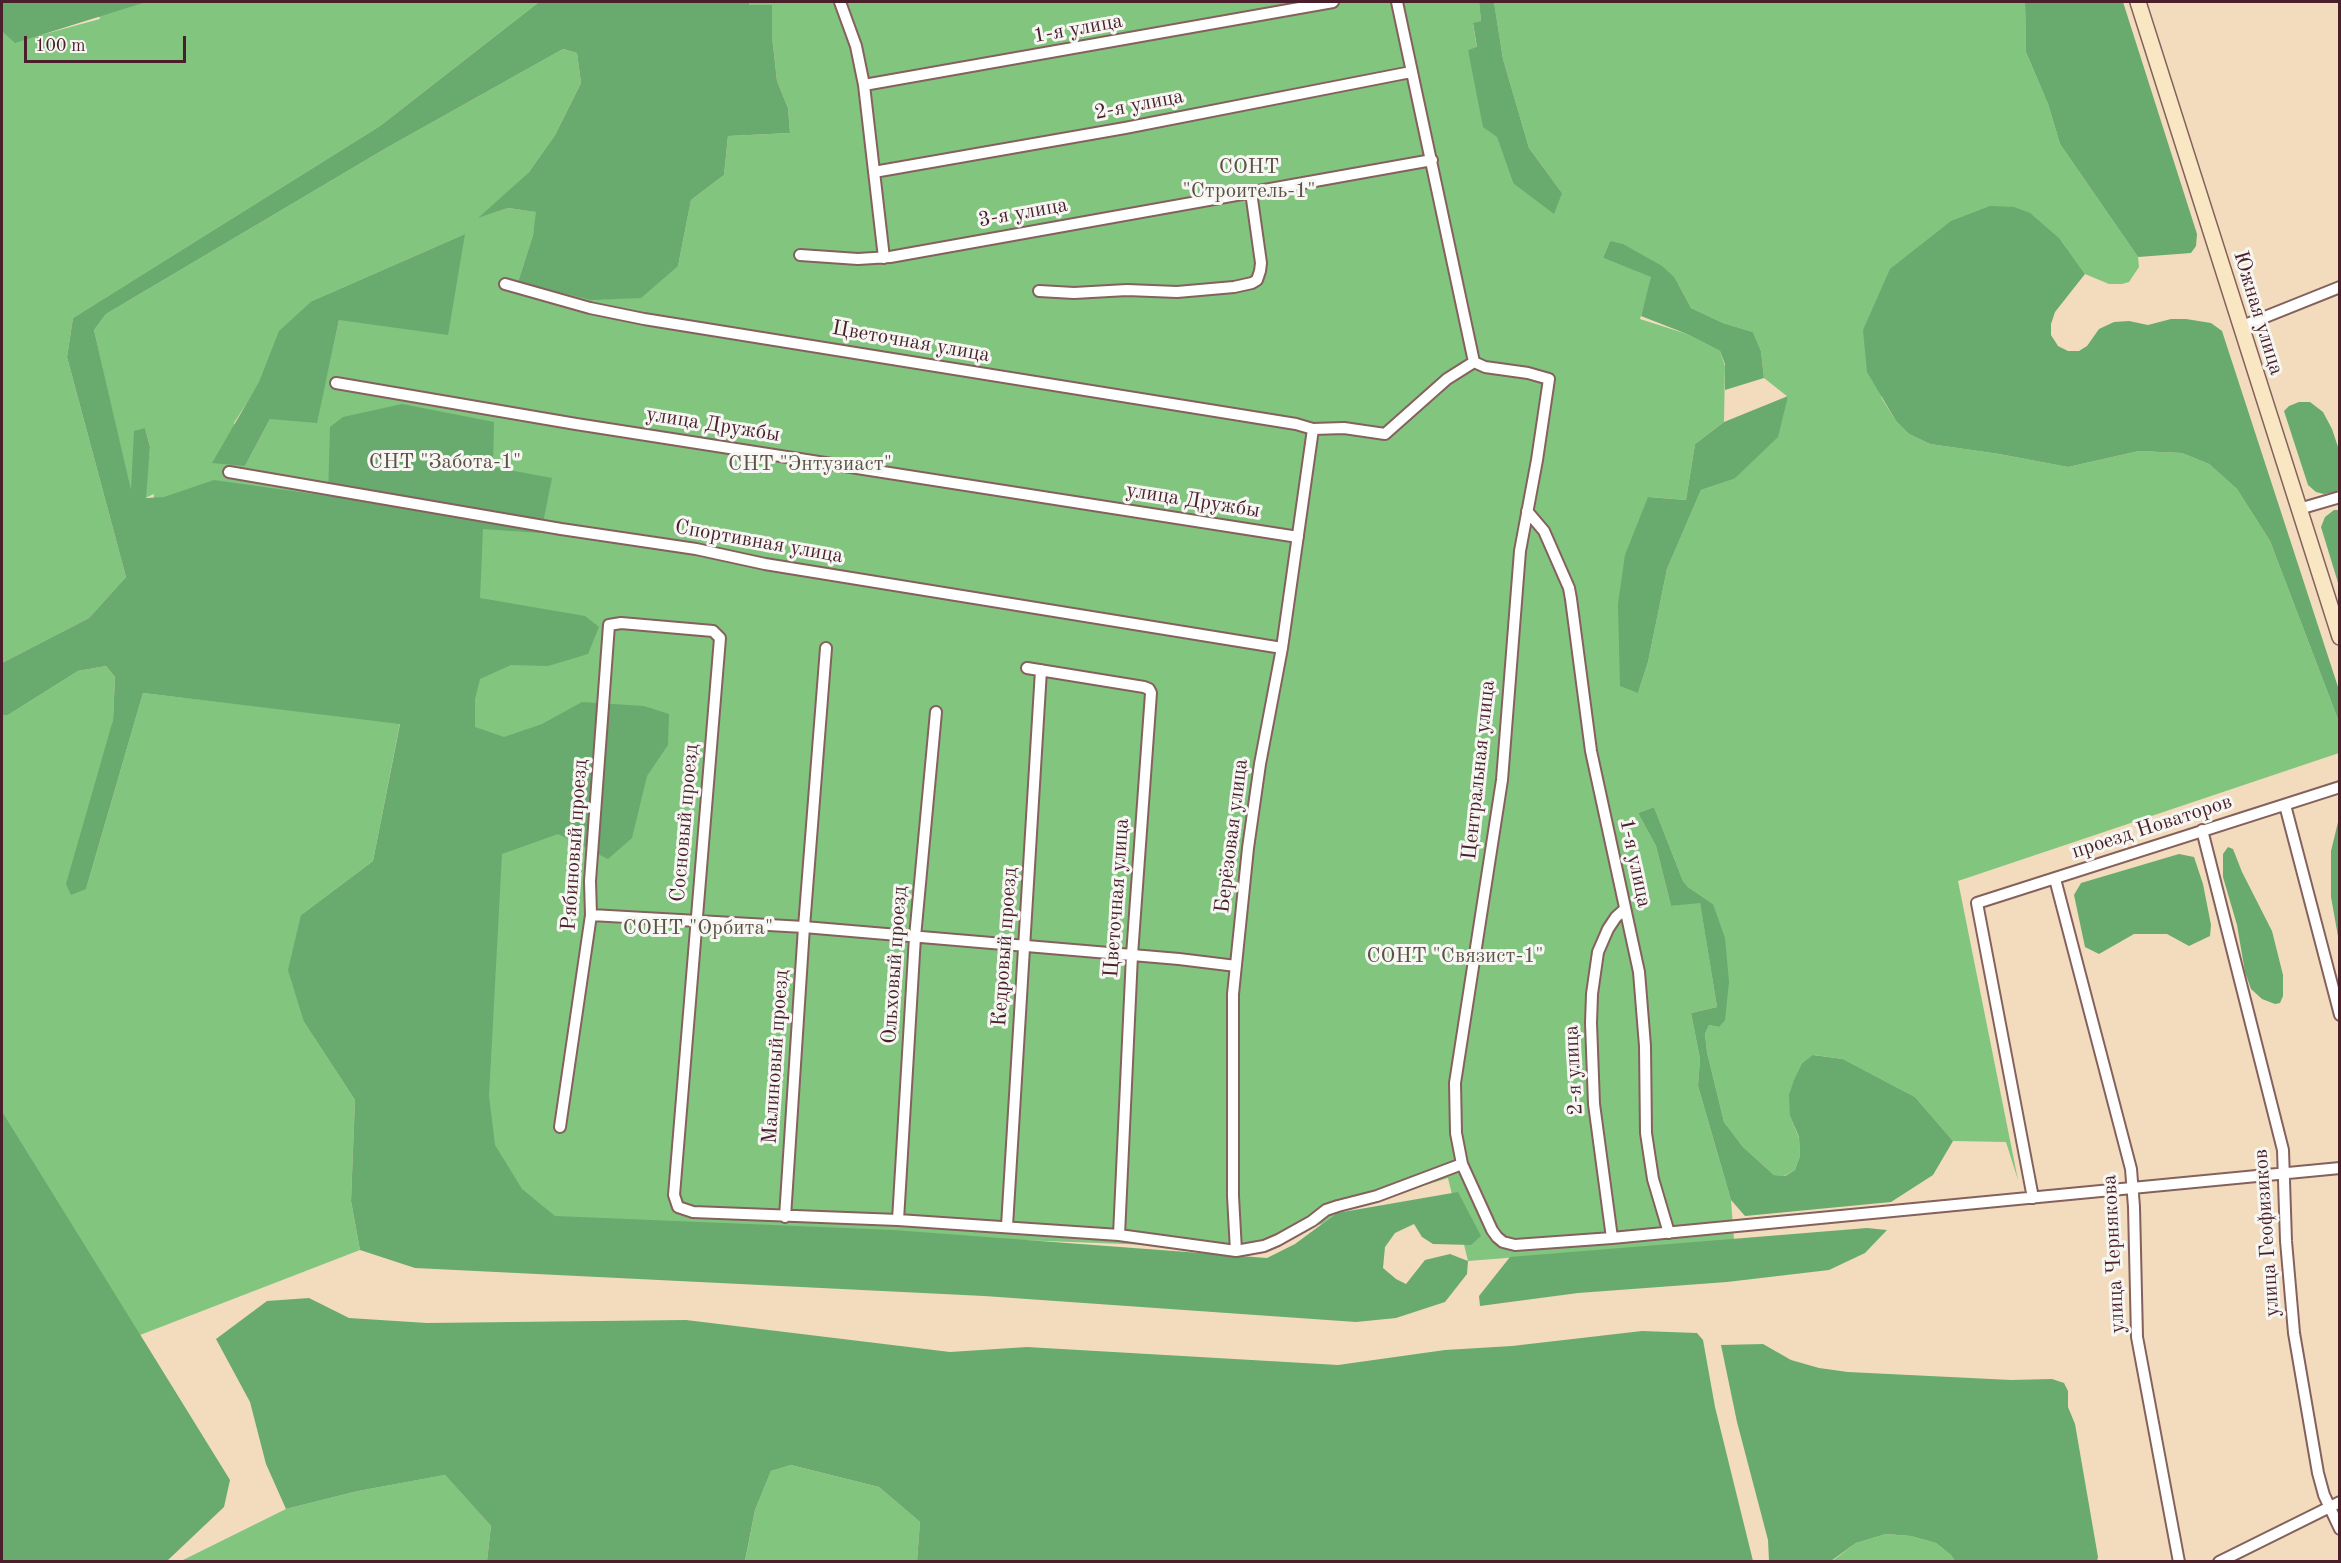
<!DOCTYPE html>
<meta charset="utf-8">
<style>
body{margin:0}
#map{position:relative;width:2341px;height:1563px;overflow:hidden;background:#f2dcbd;font-family:"Old Standard TT",serif}
canvas{display:block}
.frame{position:absolute;inset:0;border:3px solid #4a1f2b;pointer-events:none}
.scale{position:absolute;left:24px;top:36px;width:162px;height:27px;box-sizing:border-box;border:3px solid #4a1f2b;border-top:0;padding-left:8px;font-size:18px;line-height:21px;white-space:nowrap;color:#4a1f2b;-webkit-text-stroke:4px #f6f6f2;paint-order:stroke}
</style>
<div id="map">
<canvas width="2341" height="1563"></canvas>
<div class="frame"></div>
<div class="scale">100 m</div>
</div>
<script>
const context = document.querySelector('canvas').getContext('2d');
context.lineJoin = 'round';
function paint(path, color) { context.fillStyle = color; context.fill(path, 'evenodd'); }
const toPath = rows => new Path2D(rows.map(r => 'M' + r).join(''));
function trace(path, color, width, dash) { context.strokeStyle = color; context.lineWidth = width; context.lineCap = dash ? 'butt' : 'round'; context.setLineDash(dash || []); context.stroke(path); }
function drawText(font, color, halo, rows, align = 'center') {
  context.font = font + ' "Old Standard TT",serif'; context.lineWidth = 6; context.setLineDash([]); context.textBaseline = 'middle'; context.strokeStyle = halo; context.fillStyle = color; for (const [text, x, y, turn = 0] of rows) {
    context.save(); context.translate(x, y); context.rotate((+turn || 0) * Math.PI / 180); context.textAlign = isNaN(turn) ? turn : align; if (halo) context.strokeText(text, 0, 0); context.fillText(text, 0, 0); context.restore();
  }
}
paint(toPath([
 [2,2,539,2,380,126,73,318,67,357,126,577,89,618,2,663],
 [99,16,100,19,37,36],
 [749,2,1479,2,1481,21,1473,24,1477,48,1468,50,1513,183,1562,193,1529,148,1503,59,1494,2,2025,2,2026,52,2048,104,2060,144,2138,257,2139,267,2129,282,2122,284,2109,284,2085,274,2060,239,1881,397,1896,421,1909,434,1930,444,1999,454,2068,467,2139,451,2182,453,2209,464,2237,489,2270,541,2339,722,2339,753,1958,881,2018,1180,2006,1142,1953,1141,1915,1097,1843,1059,1814,1055,1802,1063,1795,1077,1790,1116,1799,1138,1800,1156,1795,1170,1784,1176,1774,1175,1743,1147,1724,1122,1707,1052,1705,1034,1709,1025,1719,1027,1713,904,1688,887,1683,881,1654,807,1638,813,1656,846,1671,906,1700,902,1717,1007,1691,1013,1700,1059,1698,1086,1731,1200,1734,1240,1468,1261,1448,1178,1337,1213,1322,1224,1233,1248,374,1216,417,698,149,542,154,494,145,498,150,447,145,428,131,493,94,330,106,314,388,147,563,49,577,53,581,83,555,135,529,172,480,217,508,208,537,212,533,235,518,282,678,266,691,200,724,175,728,136,790,133,788,108,777,81,772,36,772,6,749,5],
 [465,234,339,320,325,384,270,419,245,466,234,423,312,301],
 [1610,241,1675,278,1691,308,1723,323,1753,332,1761,351,1764,378,1788,397,1734,479,1701,490,1667,569,1648,662,1638,693,1648,497,1686,500,1695,444,1724,422,1725,366,1720,351,1687,334,1640,319,1652,277,1603,258],
 [106,666,115,677,113,720,86,889,143,693,400,723,373,861,301,915,304,1022,355,1100,351,1201,360,1250,140,1335,2,1111,2,715,8,715,78,671],
 [791,1465,879,1487,920,1522,917,1561,745,1562,755,1510,771,1471],
 [445,1475,491,1526,487,1561,179,1562,286,1509,358,1491],
 [1886,1534,1911,1536,1936,1543,1951,1555,1955,1561,1831,1562,1856,1543]
]), '#82c57f');
paint(toPath([
 [2,2,146,2,15,43,2,31],
 [539,2,749,2,749,5,772,5,772,36,777,81,788,108,790,133,728,136,724,175,691,200,678,266,641,298,591,300,518,282,533,235,536,212,508,208,478,218,529,172,555,135,581,83,577,53,563,49,388,147,106,314,94,330,131,490,134,431,145,428,150,447,146,498,164,497,214,480,328,496,330,427,343,417,402,404,494,422,493,467,552,478,541,533,483,529,480,598,585,616,599,627,588,654,548,666,511,665,480,679,475,699,475,727,504,737,542,724,582,702,644,706,669,714,668,745,647,776,632,838,608,859,558,834,502,854,489,1096,495,1145,522,1189,555,1216,893,1230,1267,1258,1295,1244,1337,1213,1458,1192,1481,1236,1471,1245,1433,1244,1422,1237,1414,1224,1395,1233,1385,1247,1383,1268,1396,1279,1406,1284,1425,1260,1450,1254,1468,1261,1467,1274,1445,1302,1396,1318,1356,1322,984,1296,415,1268,360,1250,351,1201,355,1100,304,1022,288,970,301,915,373,861,400,724,143,693,86,889,71,895,66,884,113,720,115,677,106,666,78,671,8,715,2,715,2,663,89,618,126,577,67,357,73,318,380,126],
 [1479,2,1494,2,1503,59,1529,148,1562,193,1554,214,1513,183,1497,137,1483,127,1468,50,1477,47,1473,23,1481,21],
 [2025,2,2123,2,2197,234,2196,246,2191,253,2138,257,2060,144,2048,104,2026,52],
 [1990,206,2014,207,2030,213,2060,239,2085,274,2055,312,2051,324,2051,335,2058,346,2068,351,2079,351,2087,346,2099,329,2114,322,2129,321,2148,325,2171,319,2186,319,2211,323,2222,331,2339,690,2339,722,2270,541,2237,489,2209,464,2182,453,2139,451,2068,467,1999,454,1930,444,1909,434,1896,421,1867,372,1863,330,1890,269,1951,221],
 [465,234,448,335,339,320,317,423,270,419,245,466,212,463,259,382,279,331,312,301],
 [1610,241,1623,244,1662,266,1675,278,1691,308,1723,323,1753,332,1761,351,1764,378,1725,390,1725,364,1720,351,1687,334,1641,316,1651,277,1603,258],
 [1788,396,1778,437,1734,479,1701,490,1667,569,1648,662,1638,693,1620,686,1618,604,1625,555,1648,497,1686,500,1695,444,1724,422],
 [2299,402,2310,402,2323,412,2332,429,2340,453,2339,489,2335,492,2324,494,2316,492,2308,485,2284,411,2289,406],
 [2334,510,2339,510,2339,586,2321,527,2325,517],
 [1654,807,1683,881,1688,887,1713,904,1725,938,1729,982,1725,1020,1719,1027,1709,1025,1705,1034,1707,1052,1724,1122,1743,1147,1774,1175,1785,1176,1795,1170,1800,1156,1799,1137,1790,1116,1789,1095,1795,1077,1802,1063,1813,1055,1843,1059,1915,1097,1953,1141,1933,1175,1891,1202,1745,1216,1731,1200,1698,1086,1700,1059,1691,1013,1717,1007,1700,903,1671,906,1656,846,1638,813],
 [2339,818,2340,818,2339,942,2331,897,2331,851],
 [2228,847,2233,849,2242,872,2272,931,2283,975,2283,996,2280,1003,2275,1004,2262,999,2251,989,2245,972,2237,925,2223,877,2223,854],
 [2179,854,2194,857,2203,884,2211,925,2210,936,2189,946,2167,934,2134,934,2099,954,2085,947,2074,895,2081,883],
 [2,1111,230,1480,224,1507,167,1561,2,1561],
 [1867,1228,1887,1230,1865,1253,1829,1270,1727,1282,1578,1293,1480,1306,1479,1296,1510,1257],
 [309,1298,349,1318,427,1323,686,1320,950,1352,1027,1347,1338,1365,1445,1350,1512,1346,1642,1331,1697,1333,1703,1340,1715,1407,1753,1561,917,1561,920,1522,879,1487,791,1465,771,1471,755,1510,745,1561,487,1561,491,1526,445,1475,358,1491,286,1509,266,1464,250,1402,216,1339,267,1301],
 [1763,1344,1791,1360,1819,1368,1848,1372,2011,1380,2052,1379,2064,1383,2068,1391,2068,1407,2075,1424,2098,1557,2097,1561,1955,1561,1951,1555,1936,1543,1911,1536,1886,1534,1856,1543,1831,1561,1769,1561,1768,1540,1737,1422,1721,1345]
]), '#69aa6e');
const minor = toPath([
 [840,2,856,46,864,85,884,258],
 [1397,2,1474,362,1485,367,1528,373,1549,379,1537,460,1520,551,1502,780,1455,1083,1456,1133,1462,1164,1492,1230,1497,1237,1503,1242,1515,1245,1612,1238,2340,1168],
 [864,85,1333,2],
 [874,172,1125,128,1411,72],
 [800,255,858,259,890,257,1432,160],
 [505,284,590,308,644,319,1296,424,1313,429,1344,428,1385,434,1447,379,1474,362],
 [1039,291,1074,293,1127,290,1177,292,1234,287,1252,283,1257,280,1260,271,1261,263,1251,192],
 [2240,327,2340,287],
 [336,383,576,424,1298,537],
 [229,472,561,529,696,549,765,564,1282,648],
 [2299,509,2340,497],
 [1527,511,1544,531,1569,588,1571,599,1591,751,1639,972,1645,1046,1646,1133,1653,1179,1669,1233],
 [1027,668,1144,687,1149,689,1151,693,1132,955,1119,1235],
 [2285,805,2340,1015],
 [2202,830,2283,1150,2286,1241,2294,1333,2318,1473,2324,1495,2340,1529],
 [2055,879,2131,1169,2134,1207,2137,1337,2179,1562],
 [591,915,804,927,1179,959,1236,966],
 [560,1127,591,915,590,881,609,625,621,623,713,631,720,638,674,1195,678,1207,693,1212,898,1220,1119,1235,1236,1251,1264,1246,1278,1240,1312,1221,1326,1210,1338,1206,1377,1196,1462,1164],
 [2033,1198,1977,903,2340,787],
 [785,1217,804,927,826,648],
 [898,1220,915,937,936,712],
 [1007,1226,1041,670],
 [1612,1238,1594,1104,1591,1023,1592,994,1598,952,1608,929,1616,917,1625,909],
 [1236,1251,1233,1196,1233,994,1248,848,1260,764,1282,648,1313,429],
 [2219,1562,2340,1502]
]);
const secondary = toPath([
 [2138,2,2340,637]
]);
trace(minor, '#85615e', 14);
trace(secondary, '#85615e', 18);
trace(minor, '#fff', 10);
trace(secondary, '#f9e7c3', 15);
drawText('21px', '#4a1f2b', '#f6f6f2', [
 ["1-я улица",1078,29,-10],
 ["2-я улица",1139,105,-11],
 ["3-я улица",1023,213,-10],
 ["Южная улица",2258,313,73],
 ["Цветочная улица",911,342,10],
 ["улица Дружбы",713,425,9],
 ["улица Дружбы",1193,501,9],
 ["Спортивная улица",759,542,10],
 ["Центральная улица",1479,770,-84],
 ["Сосновый проезд",685,823,-85],
 ["проезд Новаторов",2152,827,-18],
 ["Берёзовая улица",1232,836,-83],
 ["Рябиновый проезд",575,845,-86],
 ["1-я улица",1635,863,78],
 ["Цветочная улица",1117,898,-86],
 ["Кедровый проезд",1005,947,-86],
 ["Ольховый проезд",895,965,-86],
 ["Малиновый проезд",776,1057,-86],
 ["2-я улица",1574,1070,-93],
 ["улица Геофизиков",2267,1233,-94],
 ["улица Чернякова",2114,1254,-93]
]);
drawText('21px', '#5b5144', '#f6f6f2', [
 ["СОНТ",1249,167],
 ["\"Строитель-1\"",1249,191],
 ["СНТ \"Забота-1\"",445,462],
 ["СНТ \"Энтузиаст\"",810,464],
 ["СОНТ \"Орбита\"",698,928],
 ["СОНТ \"Связист-1\"",1455,956]
]);
</script>
